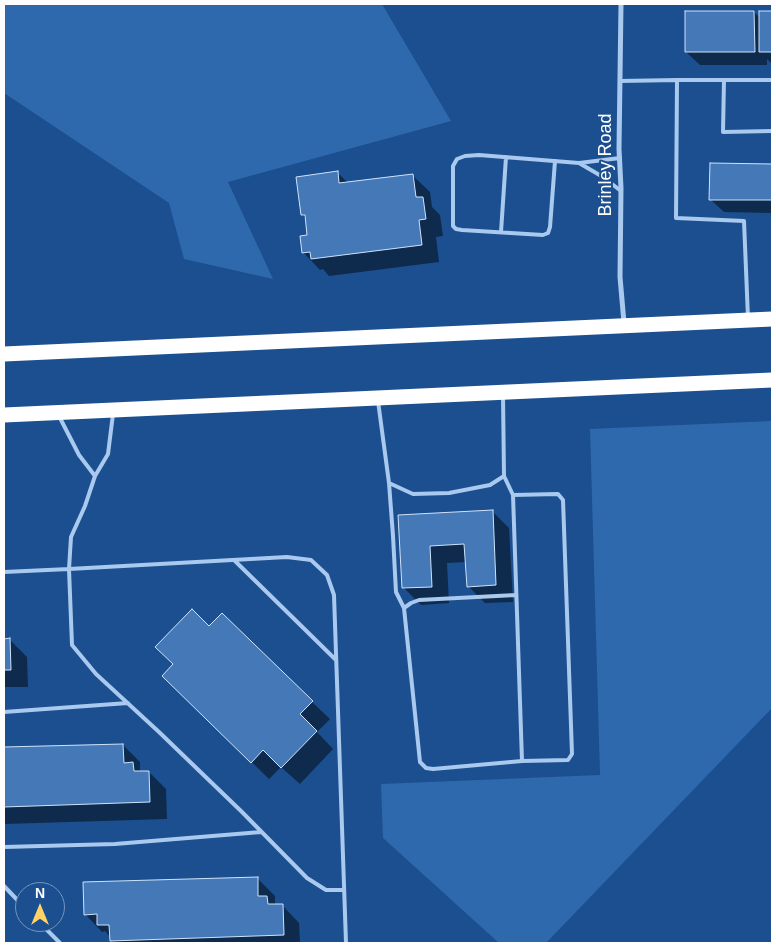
<!DOCTYPE html>
<style>
body{margin:0}
#map{position:relative;width:776px;height:947px;overflow:hidden;background:#1b4f8f;font-family:Helvetica,sans-serif}
canvas{display:block}
.frame{position:absolute;inset:0;border:5px solid #fff;pointer-events:none}
.north{position:absolute;left:15px;top:882px;width:50px;height:50px;box-sizing:border-box;background:#1b4f8f;border:1px solid #7695bc;border-radius:50%;rotate:0deg;font-size:14px;font-weight:700;line-height:20px;text-align:center;color:#fff}
.north::after{content:'';display:block;margin:auto;width:18px;height:22px;background:#ffd166;clip-path:polygon(50% 0,100% 100%,50% 72%,0 100%)}
</style>
<div id="map">
<canvas width="776" height="947"></canvas>
<div class="frame"></div>
<div class="north">N</div>
</div>
<script>
const context = document.querySelector('canvas').getContext('2d');
context.lineJoin = 'round';
function paint(path, color) { context.fillStyle = color; context.fill(path, 'evenodd'); }
const toPath = rows => new Path2D(rows.map(r => 'M' + r).join(''));
function trace(path, color, width, dash) { context.strokeStyle = color; context.lineWidth = width; context.lineCap = dash ? 'butt' : 'round'; context.setLineDash(dash || []); context.stroke(path); }
function drawText(font, color, halo, rows, align = 'center') {
  context.font = font + ' Helvetica,sans-serif'; context.lineWidth = 4; context.setLineDash([]); context.textBaseline = 'middle'; context.strokeStyle = halo; context.fillStyle = color; for (const [text, x, y, turn = 0] of rows) {
    context.save(); context.translate(x, y); context.rotate((+turn || 0) * Math.PI / 180); context.textAlign = isNaN(turn) ? turn : align; if (halo) context.strokeText(text, 0, 0); context.fillText(text, 0, 0); context.restore();
  }
}
paint(toPath([
 [4,4,382,4,451,121,228,182,273,279,184,259,169,203,4,93],
 [772,421,772,708,546,943,499,943,383,838,381,784,600,775,590,429]
]), '#2e69ad');
paint(toPath([
 [754,12,760,18,760,12,772,12,772,64,767,59,767,65,700,65,686,52],
 [711,165,772,165,772,213,724,212,710,199],
 [338,173,348,183,412,175,430,192,432,207,440,215,443,236,436,237,439,262,329,276,323,269,320,270,303,252,309,236,307,219,302,215],
 [492,511,509,528,513,602,485,603,468,586,467,562,447,563,449,603,421,605,403,587,399,516],
 [209,628,312,702,330,719,317,732,333,749,300,784,281,767,269,779,181,693],
 [4,638,5,640,10,640,27,657,28,687,4,687],
 [123,745,140,762,140,771,149,772,166,789,167,819,4,824,4,748],
 [257,878,275,896,275,905,282,905,299,923,300,943,114,943,111,940,111,938,105,931,102,932,85,914]
]), '#0007');
const building = toPath([
 [685,11,754,11,755,52,685,52,685,11],
 [759,11,772,11,772,52,759,52,759,11],
 [710,163,772,164,772,200,709,200,710,163],
 [338,171,339,183,413,174,416,197,423,197,426,219,419,220,422,245,311,259,310,252,302,253,300,236,307,235,305,215,301,215,296,177,338,171],
 [493,510,496,585,467,587,464,544,430,546,432,587,402,588,398,515,493,510],
 [192,609,209,626,222,613,313,701,300,714,317,731,281,768,263,750,251,763,162,676,173,664,155,647,192,609],
 [10,638,11,670,4,670,4,639,10,638],
 [123,744,124,763,133,762,134,771,149,771,150,802,4,807,4,747,123,744],
 [258,877,258,896,267,896,268,904,283,904,284,935,110,941,109,925,97,925,97,914,84,915,83,882,258,877]
]);
paint(building, '#4478b7');
trace(building, '#cfe3fa', 1);
trace(toPath([
 [724,80,723,132,772,131],
 [620,81,677,80],
 [620,158,579,163,603,177,621,191],
 [555,161,550,227,548,233,543,235,462,230,456,229,453,226,453,166,457,159,465,156,479,155,579,163],
 [501,232,506,157],
 [748,318,744,221,676,218,677,80,772,80],
 [503,395,504,476,513,495,522,761,568,760,572,754,563,500,558,494,513,495],
 [378,401,389,483,393,536,396,592,404,608],
 [59,416,79,455,95,476,108,454,113,414],
 [95,476,85,506,71,537,69,569,72,645,96,674,159,732,242,812,307,878,326,890,344,890],
 [389,483,413,494,449,493,490,485,504,476],
 [234,560,336,660],
 [4,572,69,569,287,557,311,560,327,575,334,595,346,943],
 [516,595,419,600,411,603,404,608,420,762,426,768,433,769,522,761],
 [4,712,128,703],
 [4,847,115,844,261,832],
 [4,886,25,908],
 [39,922,60,943]
]), '#a9c9ee', 4);
trace(toPath([
 [621,4,619,149,621,188,620,277,624,323]
]), '#a9c9ee', 5);
trace(toPath([
 [4,354,772,319],
 [4,415,772,380]
]), '#fff', 15);
drawText('18px', '#fff', '#1b4f8f', [
 ["Brinley Road",606,165,-90]
]);
</script>
